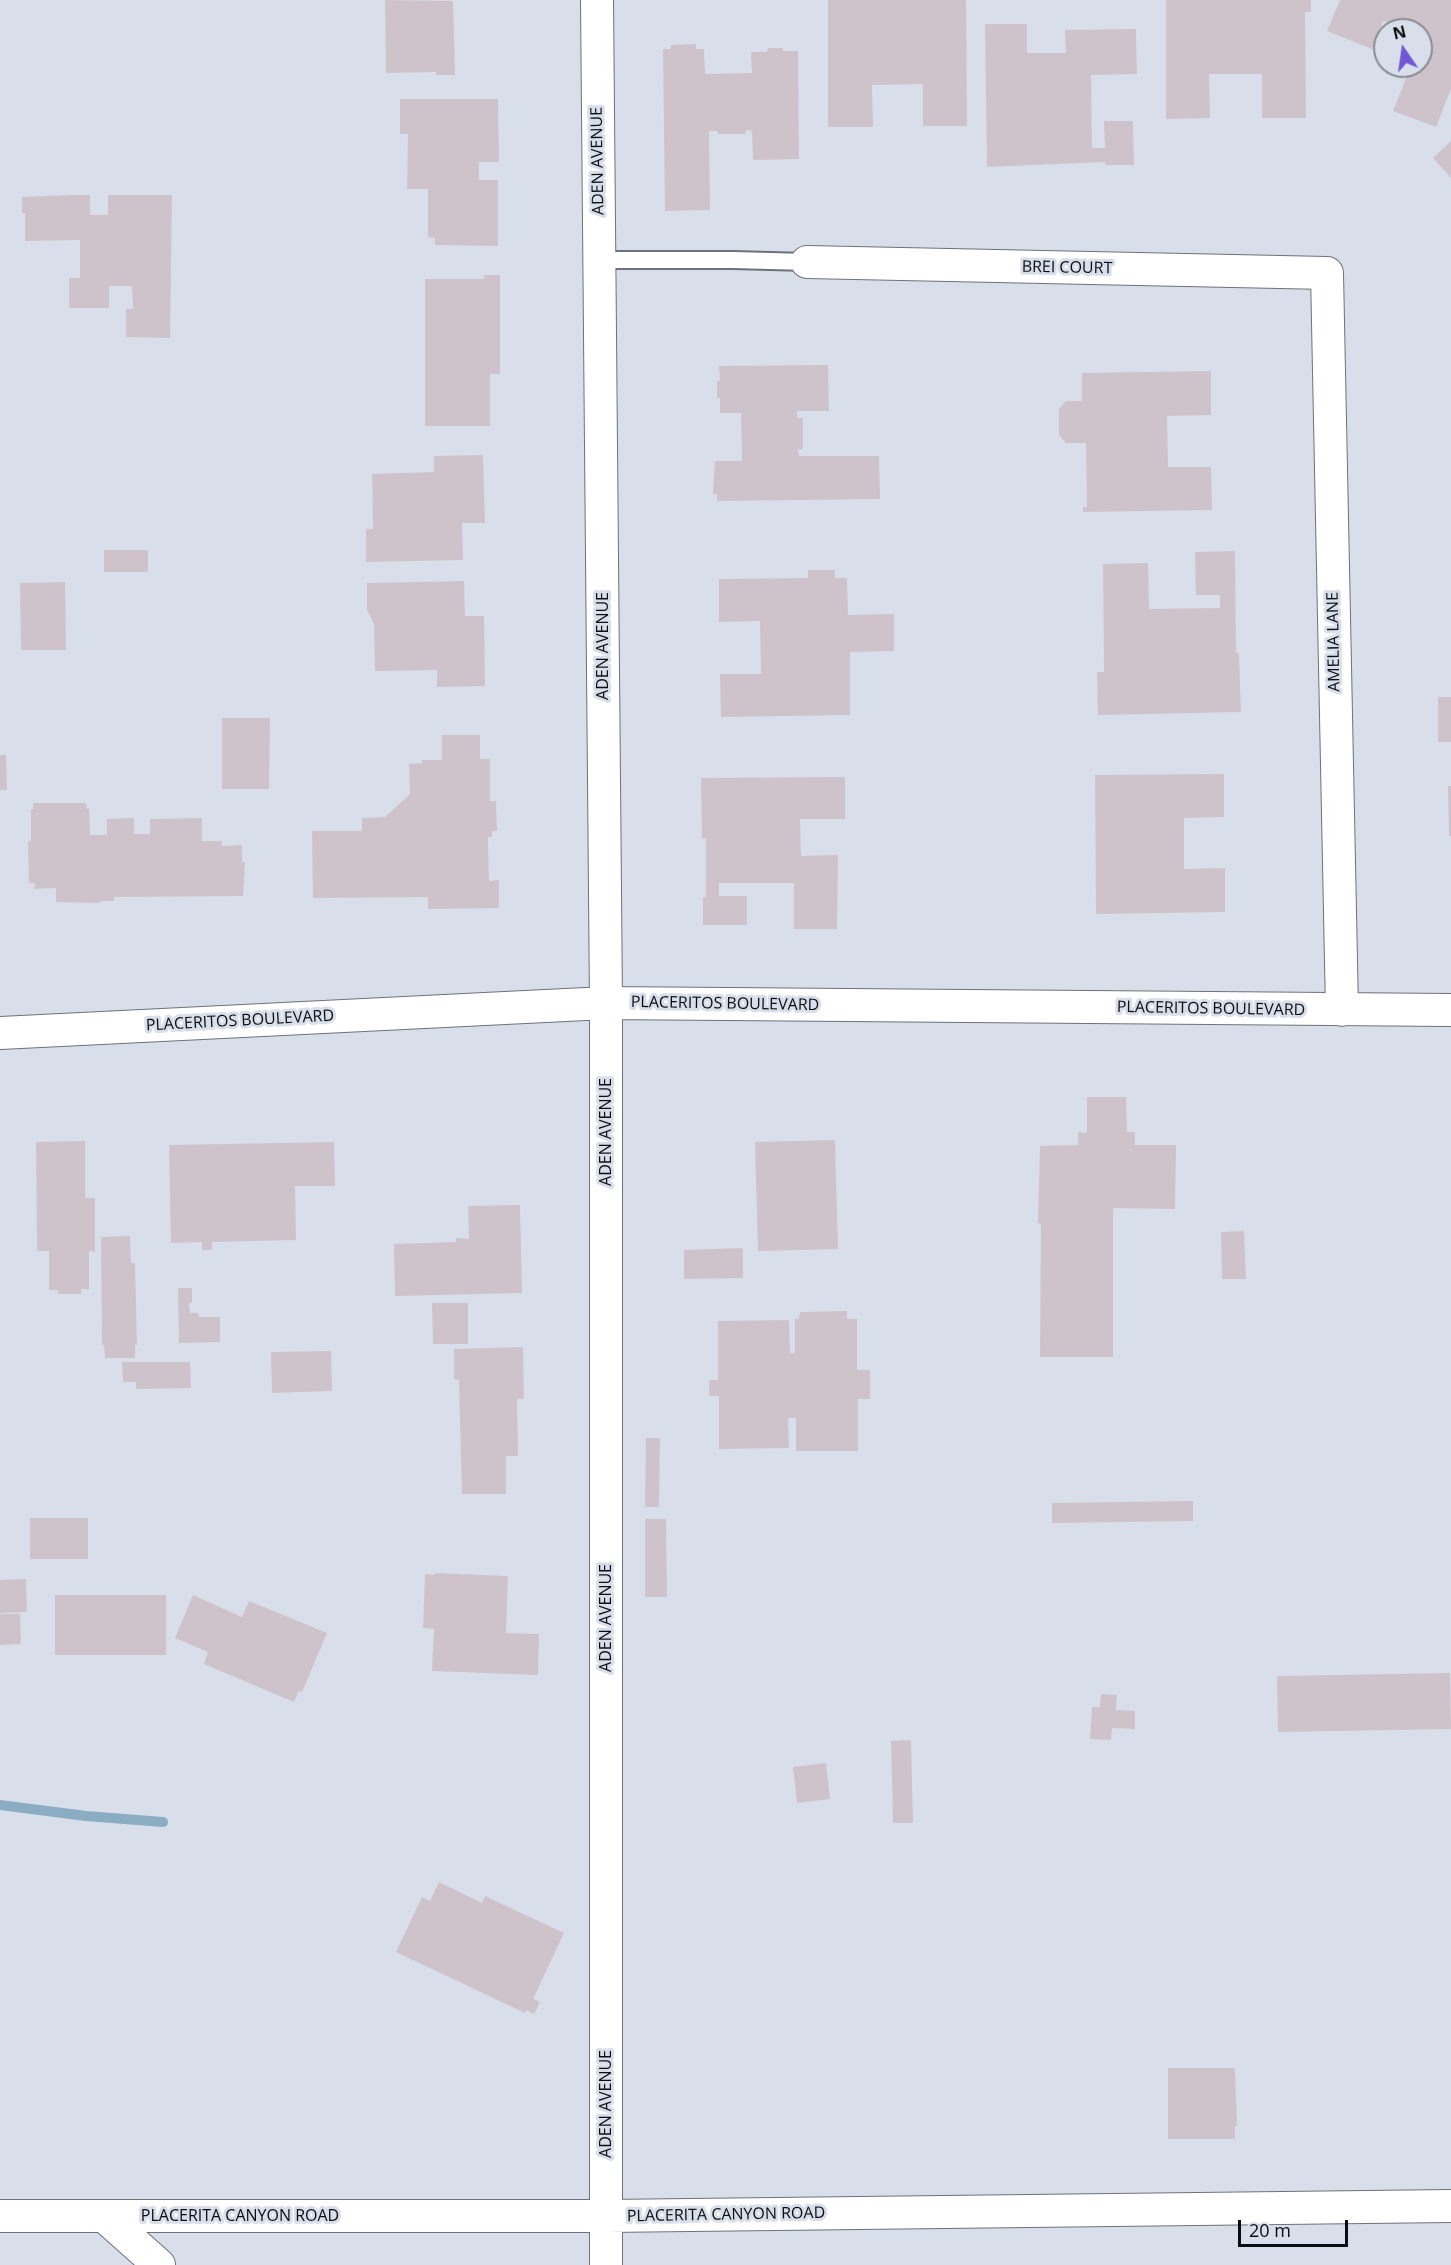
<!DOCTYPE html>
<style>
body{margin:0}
#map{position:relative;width:1451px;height:2265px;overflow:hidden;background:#d9dfea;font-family:"Open Sans",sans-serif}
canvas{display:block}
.north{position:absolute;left:1373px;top:18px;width:60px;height:60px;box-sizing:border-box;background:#d9dfea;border:2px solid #878b93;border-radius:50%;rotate:347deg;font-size:16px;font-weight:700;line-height:24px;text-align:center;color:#0b0d11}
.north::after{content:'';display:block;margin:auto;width:21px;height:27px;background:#7258d3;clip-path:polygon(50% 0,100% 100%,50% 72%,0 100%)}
.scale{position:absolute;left:1238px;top:2220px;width:110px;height:27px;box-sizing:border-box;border:3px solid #0b0d11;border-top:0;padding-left:8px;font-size:18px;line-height:21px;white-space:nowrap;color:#0b0d11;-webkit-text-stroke:4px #d9dfea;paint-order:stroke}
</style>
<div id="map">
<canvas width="1451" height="2265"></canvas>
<div class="north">N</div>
<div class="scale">20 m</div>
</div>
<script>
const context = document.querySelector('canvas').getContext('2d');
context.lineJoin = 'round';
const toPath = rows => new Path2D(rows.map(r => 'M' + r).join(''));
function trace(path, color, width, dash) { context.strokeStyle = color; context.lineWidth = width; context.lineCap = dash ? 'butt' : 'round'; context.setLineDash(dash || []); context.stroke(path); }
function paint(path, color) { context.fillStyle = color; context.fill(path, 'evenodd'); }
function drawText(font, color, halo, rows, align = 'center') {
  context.font = font + ' "Open Sans",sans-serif'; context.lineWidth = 6; context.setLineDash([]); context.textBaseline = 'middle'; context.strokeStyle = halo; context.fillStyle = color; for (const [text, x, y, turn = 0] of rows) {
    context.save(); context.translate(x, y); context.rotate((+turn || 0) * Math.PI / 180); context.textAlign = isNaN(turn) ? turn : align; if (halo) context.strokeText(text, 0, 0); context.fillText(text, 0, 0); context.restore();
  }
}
trace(toPath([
 [0,1805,86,1816,163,1822]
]), '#8badc4', 10);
paint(toPath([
 [385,0,453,1,455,75,436,75,436,72,386,73],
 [828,0,966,0,967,126,923,126,923,84,872,85,873,127,828,127],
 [1166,0,1311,0,1311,12,1305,12,1306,118,1262,118,1262,74,1209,74,1210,118,1166,119],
 [1340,0,1451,0,1451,89,1436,127,1393,111,1411,66,1421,66,1421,30,1398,30,1388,26,1389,23,1383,21,1372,49,1327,31],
 [985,24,1027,24,1027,53,1066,53,1065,30,1136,29,1137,74,1091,75,1092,148,1105,148,1104,121,1133,121,1134,165,1105,165,1105,162,987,167],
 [696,44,696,49,704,49,705,74,752,73,751,52,767,52,768,48,783,48,783,51,798,51,799,159,753,160,752,131,746,130,745,134,718,134,718,131,709,131,710,210,665,211,663,49,671,49,671,45],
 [400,99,498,99,499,162,479,162,479,180,498,180,498,246,435,245,435,238,428,237,428,189,407,189,408,134,400,134],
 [1451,141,1451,178,1433,158],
 [71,195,90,195,90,215,108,215,108,195,172,195,170,338,126,337,126,309,133,309,132,286,109,286,109,308,69,308,69,278,80,278,80,240,25,241,25,213,22,213,22,197],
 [484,275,500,275,500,374,490,374,490,426,425,426,425,279,484,279],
 [828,365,829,411,797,411,797,418,803,418,803,449,798,449,799,456,879,456,880,499,717,501,717,494,713,494,715,461,742,461,741,413,720,413,720,398,717,398,717,381,720,381,719,366],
 [1211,371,1211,415,1167,416,1168,467,1211,467,1212,510,1083,512,1083,507,1087,507,1086,443,1066,443,1059,435,1059,409,1066,401,1082,401,1082,373],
 [483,455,485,523,462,523,463,560,366,562,366,529,373,529,372,474,434,472,434,456],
 [104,550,148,550,148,572,104,572],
 [1235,551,1236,653,1239,653,1241,712,1098,715,1097,672,1104,672,1103,564,1148,563,1149,609,1220,608,1220,595,1196,595,1195,552],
 [808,570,835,570,835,578,847,578,848,615,894,614,894,651,850,652,850,715,721,717,720,674,761,674,760,621,719,622,719,579,808,578],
 [464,581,465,616,484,616,485,686,437,687,437,670,375,671,374,624,367,610,367,583],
 [65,582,66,650,21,650,20,583],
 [1438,697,1451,697,1451,742,1438,742],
 [222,718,270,718,269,789,222,789],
 [442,735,480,735,480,759,490,759,490,801,496,801,497,831,492,831,492,837,488,837,489,881,499,880,499,908,428,909,428,897,313,898,312,831,362,831,362,818,385,817,410,794,409,764,422,763,422,760,442,760],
 [0,755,6,755,7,790,0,790],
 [1224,774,1224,817,1184,818,1184,869,1225,868,1225,912,1096,914,1095,775],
 [845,777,845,819,800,819,801,856,838,855,837,929,794,929,794,883,719,883,719,896,747,896,747,925,703,925,703,897,706,897,706,838,702,839,701,778],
 [1448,786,1451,786,1451,836,1449,836],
 [33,803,86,803,87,809,89,808,90,835,107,835,107,819,134,818,134,834,150,834,150,819,202,818,202,841,222,841,222,846,242,845,242,862,245,862,243,896,114,897,114,901,100,901,100,903,56,902,56,888,34,889,35,883,29,883,28,841,31,841,31,809,33,809],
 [1087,1097,1126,1097,1127,1132,1135,1132,1135,1145,1176,1145,1175,1209,1113,1208,1113,1357,1040,1357,1041,1224,1038,1223,1040,1146,1078,1145,1078,1132,1087,1133],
 [835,1140,838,1249,758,1251,755,1142],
 [85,1141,85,1198,95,1198,95,1252,89,1251,89,1289,81,1289,81,1294,58,1294,58,1290,49,1290,49,1251,37,1251,36,1142],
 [334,1142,335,1186,295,1186,296,1240,212,1242,212,1250,202,1250,202,1242,171,1243,169,1145],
 [520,1205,522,1293,395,1296,394,1244,456,1242,456,1238,469,1239,468,1206],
 [1244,1231,1246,1279,1222,1279,1221,1232],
 [130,1236,131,1263,135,1263,137,1345,135,1344,135,1358,105,1358,104,1344,102,1345,101,1237],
 [743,1248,743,1278,684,1279,684,1250],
 [178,1288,192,1288,192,1303,189,1303,190,1313,198,1313,199,1317,220,1317,220,1342,179,1343],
 [432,1303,468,1303,468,1344,433,1344],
 [847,1311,847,1319,857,1319,857,1370,870,1370,870,1399,858,1399,858,1451,796,1451,796,1418,788,1418,789,1448,719,1449,719,1396,709,1396,709,1380,718,1380,718,1321,789,1320,790,1353,795,1353,795,1319,799,1319,800,1312],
 [523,1347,524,1399,517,1399,518,1456,506,1456,506,1494,462,1494,459,1380,454,1379,454,1349],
 [331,1351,332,1391,272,1393,271,1352],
 [122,1362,190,1362,191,1388,136,1389,136,1382,123,1382],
 [646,1438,660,1438,659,1507,645,1507],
 [1193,1501,1193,1521,1052,1523,1052,1503],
 [30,1518,88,1518,88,1559,30,1559],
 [645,1519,666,1519,667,1597,645,1597],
 [434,1573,508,1576,506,1633,539,1634,538,1675,432,1671,434,1629,423,1628,425,1574,435,1575],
 [26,1579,27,1612,0,1613,0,1580],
 [55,1595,166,1595,166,1655,55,1655],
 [193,1595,242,1617,249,1601,327,1633,302,1692,299,1691,294,1702,204,1664,208,1652,175,1638],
 [0,1614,20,1614,21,1644,0,1645],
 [1450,1673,1451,1729,1278,1732,1277,1676],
 [1101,1694,1117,1695,1116,1710,1135,1711,1135,1729,1112,1728,1111,1740,1090,1739,1092,1707,1100,1707],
 [911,1740,913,1823,893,1823,891,1741],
 [826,1763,830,1799,797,1803,793,1767],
 [439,1882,482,1903,485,1896,564,1933,533,1999,540,2002,534,2014,526,2010,525,2013,396,1952,422,1897,430,1901],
 [1168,2068,1235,2068,1237,2126,1235,2126,1235,2139,1168,2139]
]), '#cfc3cb');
const service = toPath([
 [599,260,733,260,807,262]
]);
const minor = toPath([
 [597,0,606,1003,606,2265],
 [807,262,1327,273,1342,1010],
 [0,1033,606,1003,1451,1010],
 [0,2216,606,2216,1451,2206],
 [104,2216,159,2265]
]);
trace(service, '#6c727b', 20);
trace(minor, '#6c727b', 34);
trace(service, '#fff', 16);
trace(minor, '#fff', 32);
drawText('16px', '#0b0d11', '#d9dfea', [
 ["ADEN AVENUE",598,161,-91],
 ["BREI COURT",1067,268,1],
 ["AMELIA LANE",1334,642,-91],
 ["ADEN AVENUE",603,646,-90],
 ["PLACERITOS BOULEVARD",725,1004,1],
 ["PLACERITOS BOULEVARD",1211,1009,1],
 ["PLACERITOS BOULEVARD",240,1021,-3],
 ["ADEN AVENUE",606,1132,-90],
 ["ADEN AVENUE",606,1618,-90],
 ["ADEN AVENUE",606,2104,-90],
 ["PLACERITA CANYON ROAD",726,2215,-1],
 ["PLACERITA CANYON ROAD",240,2216]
]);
</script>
